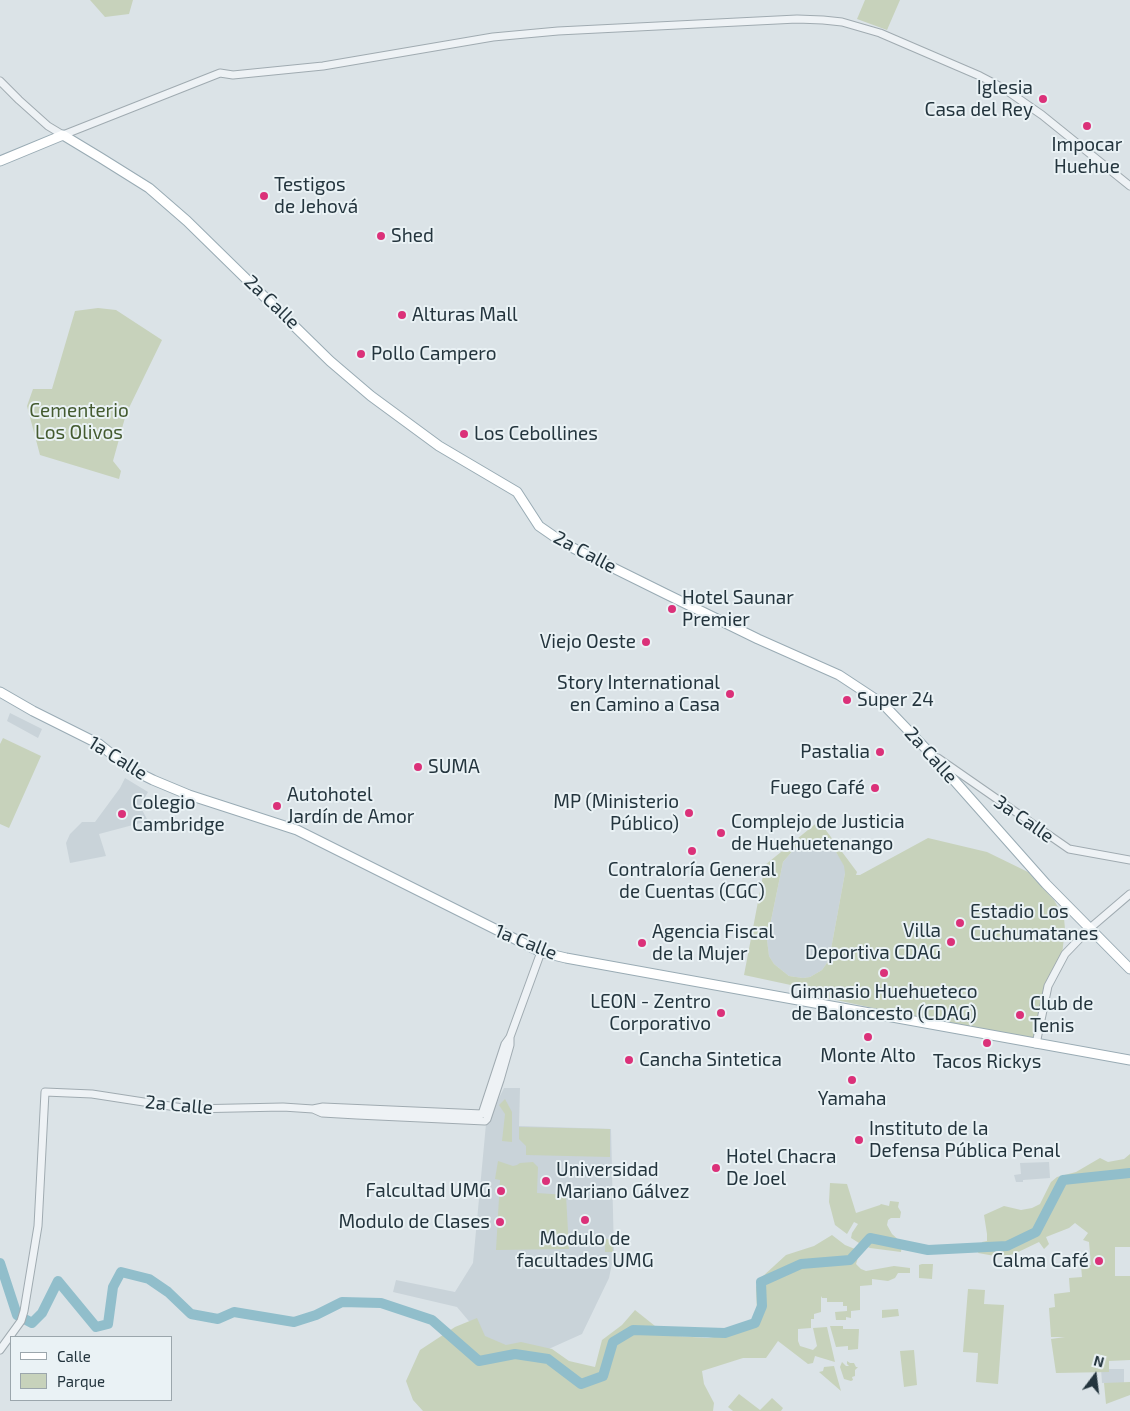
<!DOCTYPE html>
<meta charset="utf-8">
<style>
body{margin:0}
#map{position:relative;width:1130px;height:1411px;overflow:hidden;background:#dbe3e7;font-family:"Exo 2",sans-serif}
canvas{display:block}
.legend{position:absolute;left:10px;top:1336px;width:162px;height:65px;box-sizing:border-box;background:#eaf2f5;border:1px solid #9ba6ac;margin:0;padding:6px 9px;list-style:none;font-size:15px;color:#24353e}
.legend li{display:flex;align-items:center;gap:10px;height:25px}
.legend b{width:25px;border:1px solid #9ba6ac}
.north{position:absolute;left:1070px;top:1351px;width:50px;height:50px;-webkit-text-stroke:4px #eaf2f5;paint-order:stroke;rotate:15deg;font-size:14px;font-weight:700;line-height:20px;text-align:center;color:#24353e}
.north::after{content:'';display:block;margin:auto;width:18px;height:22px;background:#24353e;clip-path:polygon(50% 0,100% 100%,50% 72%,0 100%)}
</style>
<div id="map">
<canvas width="1130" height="1411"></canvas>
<ul class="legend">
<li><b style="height:6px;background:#fff"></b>Calle</li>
<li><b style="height:14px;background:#c7d2bb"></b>Parque</li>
</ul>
<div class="north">N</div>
</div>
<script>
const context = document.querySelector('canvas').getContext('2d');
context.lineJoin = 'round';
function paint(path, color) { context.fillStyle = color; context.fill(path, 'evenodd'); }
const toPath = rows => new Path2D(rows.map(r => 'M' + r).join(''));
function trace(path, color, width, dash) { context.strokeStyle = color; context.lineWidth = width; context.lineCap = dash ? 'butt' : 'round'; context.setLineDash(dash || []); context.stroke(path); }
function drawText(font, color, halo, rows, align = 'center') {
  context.font = font + ' "Exo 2",sans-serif'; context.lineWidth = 4; context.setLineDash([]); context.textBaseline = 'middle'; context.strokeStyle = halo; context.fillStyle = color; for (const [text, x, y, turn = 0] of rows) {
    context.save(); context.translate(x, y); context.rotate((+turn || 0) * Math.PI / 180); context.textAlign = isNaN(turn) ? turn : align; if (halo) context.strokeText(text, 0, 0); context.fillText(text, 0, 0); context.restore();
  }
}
paint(toPath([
 [10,713,42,729,38,738,7,721],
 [125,778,148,792,140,806,148,821,99,834,106,856,70,863,66,843,70,834,82,822,95,822,120,788],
 [811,841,825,845,836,852,845,866,845,873,829,960,822,970,810,977,803,978,789,976,774,964,769,956,767,940,783,862,795,848],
 [504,1088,520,1088,519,1126,611,1129,614,1254,609,1278,582,1334,542,1352,498,1348,478,1332,457,1307,393,1292,396,1280,455,1292,473,1263,486,1124],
 [1049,1162,1050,1178,1023,1180,1023,1182,1016,1182,1014,1175,1021,1174,1020,1163],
 [1101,1369,1124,1369,1124,1383,1102,1383]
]), '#c9d3d9');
paint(toPath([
 [90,0,133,0,129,14,105,17],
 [865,0,900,0,887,30,857,19],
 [98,308,116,310,162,340,126,414,113,461,121,471,119,479,40,455,27,406,33,389,52,389,75,311],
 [3,738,41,756,9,828,0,824,0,744],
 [819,821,857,872,856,875,860,875,928,838,987,852,1028,872,1054,900,1064,918,1065,929,1062,955,1047,986,1039,1039,910,1016,827,998,828,993,744,975,765,865],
 [811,841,825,845,836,852,844,866,845,873,829,960,822,970,810,977,803,978,789,976,774,964,769,956,767,940,783,862,795,848],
 [505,1099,512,1112,512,1142,502,1141,505,1114,499,1105],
 [519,1127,610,1129,610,1157,526,1155,526,1146,519,1139],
 [1130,1154,1130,1247,1115,1247,1115,1276,1130,1276,1130,1360,1109,1361,1109,1372,1056,1373,1051,1339,1065,1337,1051,1337,1049,1308,1055,1307,1054,1294,1070,1292,1069,1278,1082,1277,1081,1266,1091,1265,1089,1242,1083,1240,1088,1233,1075,1223,1069,1228,1046,1237,1049,1244,1044,1249,1039,1242,1014,1254,1001,1257,978,1253,982,1242,987,1241,987,1234,984,1215,1004,1206,1021,1210,1032,1208,1040,1204,1051,1182,1057,1177,1076,1172,1100,1158,1108,1162,1124,1159],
 [498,1161,513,1166,517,1165,520,1163,533,1162,538,1167,537,1193,566,1195,569,1249,496,1250,500,1180,495,1179],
 [830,1183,847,1184,856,1213,880,1205,881,1204,889,1206,890,1201,899,1202,898,1207,901,1212,900,1218,891,1218,888,1220,887,1225,892,1234,902,1243,901,1252,870,1248,859,1243,851,1238,852,1233,858,1224,854,1222,847,1234,835,1225,829,1202],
 [832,1235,845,1245,860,1251,856,1264,861,1269,866,1271,894,1266,910,1268,910,1273,898,1273,895,1278,888,1281,872,1279,872,1285,860,1286,860,1310,851,1311,851,1318,846,1317,846,1320,836,1320,835,1312,847,1311,847,1306,843,1306,843,1302,827,1302,827,1298,822,1298,821,1296,821,1312,814,1314,814,1319,811,1319,811,1328,798,1329,798,1341,800,1346,813,1350,817,1346,813,1328,827,1327,835,1362,815,1356,813,1363,808,1364,778,1341,766,1358,743,1358,702,1371,704,1384,714,1403,713,1411,423,1411,413,1400,406,1381,420,1350,455,1327,477,1318,485,1336,506,1345,521,1342,552,1349,569,1361,595,1367,602,1340,622,1325,635,1310,655,1326,675,1330,713,1331,729,1329,754,1321,757,1311,756,1287,762,1277,786,1255,814,1246],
 [672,1334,688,1334,720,1336,708,1338,676,1336],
 [605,1239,612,1239,613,1252,605,1252],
 [922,1264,933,1264,932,1279,919,1278,919,1265],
 [968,1289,985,1290,984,1304,1004,1305,998,1384,976,1382,978,1353,963,1352],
 [898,1309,899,1316,882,1318,882,1310],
 [830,1326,843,1326,843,1329,859,1329,858,1349,848,1350,848,1346,836,1347],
 [914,1350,917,1385,904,1387,900,1351],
 [847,1361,850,1363,854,1363,856,1367,858,1367,855,1370,855,1376,852,1377,853,1380,851,1381,844,1379,840,1367,842,1362,846,1366,849,1366,847,1364],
 [834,1366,841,1391,819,1372,823,1371,824,1367],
 [1130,1382,1130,1395,1106,1404,1104,1383],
 [739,1394,760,1410,772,1398,783,1408,781,1411,733,1411,728,1407]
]), '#c7d2bb');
trace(toPath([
 [0,1263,17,1315,32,1323,42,1313,58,1281,96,1327,108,1324,113,1287,121,1272,149,1279,168,1292,191,1314,218,1319,234,1312,294,1322,316,1315,342,1302,381,1303,432,1320,479,1361,515,1354,548,1359,581,1384,603,1376,613,1342,633,1330,725,1333,755,1323,762,1306,761,1282,801,1264,850,1260,870,1238,928,1250,1007,1246,1036,1232,1063,1180,1130,1173]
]), '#91becb', 10);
const minor = toPath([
 [0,81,19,100,48,126,63,135,220,73,233,75,323,66,493,37,558,31,797,19,823,20,842,22,880,33,980,76,1003,88,1042,115,1130,186],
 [938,758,1069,849,1130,860],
 [1036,1044,1048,986,1065,954,1089,929,1130,894],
 [313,1109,323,1107,482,1114,505,1044,510,1037,541,952],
 [0,1350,21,1321,24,1311,38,1226,45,1092,92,1094,189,1109,283,1107,313,1109,322,1113,357,1115,485,1121,487,1119,500,1080,510,1045,510,1037]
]);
const major = toPath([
 [0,161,63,135,101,158,149,188,187,221,330,361,371,396,439,446,517,492,539,526,565,544,666,594,758,639,839,675,883,704,929,752,1046,884,1130,969],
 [0,692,33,711,99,744,129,768,153,780,189,795,297,830,541,952,566,958,1130,1060]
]);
trace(minor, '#a0abb1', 9);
trace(major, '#99abb4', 11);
trace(minor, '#eef2f5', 7);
trace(major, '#fff', 9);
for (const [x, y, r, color] of [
 [1043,99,5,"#db3179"],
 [1087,126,5,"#db3179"],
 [264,196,5,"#db3179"],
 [381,236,5,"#db3179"],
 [402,315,5,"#db3179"],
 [361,354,5,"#db3179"],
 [464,434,5,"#db3179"],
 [672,609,5,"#db3179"],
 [646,642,5,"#db3179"],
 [730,694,5,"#db3179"],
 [847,700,5,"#db3179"],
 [880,752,5,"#db3179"],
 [418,767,5,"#db3179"],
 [875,788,5,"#db3179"],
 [277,806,5,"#db3179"],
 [689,813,5,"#db3179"],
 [122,814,5,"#db3179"],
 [721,833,5,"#db3179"],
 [692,851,5,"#db3179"],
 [960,923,5,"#db3179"],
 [951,942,5,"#db3179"],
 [642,943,5,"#db3179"],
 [884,973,5,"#db3179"],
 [721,1013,5,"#db3179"],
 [1020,1015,5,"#db3179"],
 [868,1037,5,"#db3179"],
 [987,1043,5,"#db3179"],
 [629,1060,5,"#db3179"],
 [852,1080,5,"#db3179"],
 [859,1140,5,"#db3179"],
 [716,1168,5,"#db3179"],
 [546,1181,5,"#db3179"],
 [501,1191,5,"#db3179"],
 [585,1220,5,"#db3179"],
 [500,1222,5,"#db3179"],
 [1099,1261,5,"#db3179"]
]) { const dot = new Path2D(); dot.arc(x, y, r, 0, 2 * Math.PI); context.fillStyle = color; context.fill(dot); trace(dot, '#eaf2f5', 2); }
drawText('19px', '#24353e', '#eaf2f5', [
 ["Iglesia",1033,88,"right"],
 ["Casa del Rey",1033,110,"right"],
 ["Impocar",1087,145,"center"],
 ["Huehue",1087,167,"center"],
 ["Testigos",274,185],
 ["de Jehová",274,207],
 ["Shed",391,236],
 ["Alturas Mall",412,315],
 ["Pollo Campero",371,354],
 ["Los Cebollines",474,434],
 ["Hotel Saunar",682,598],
 ["Premier",682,620],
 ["Viejo Oeste",636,642,"right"],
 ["Story International",720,683,"right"],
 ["en Camino a Casa",720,705,"right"],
 ["Super 24",857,700],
 ["Pastalia",870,752,"right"],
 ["SUMA",428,767],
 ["Fuego Café",865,788,"right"],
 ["Autohotel",287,795],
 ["Jardín de Amor",287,817],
 ["MP (Ministerio",679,802,"right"],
 ["Público)",679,824,"right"],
 ["Colegio",132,803],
 ["Cambridge",132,825],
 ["Complejo de Justicia",731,822],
 ["de Huehuetenango",731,844],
 ["Contraloría General",692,870,"center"],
 ["de Cuentas (CGC)",692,892,"center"],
 ["Estadio Los",970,912],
 ["Cuchumatanes",970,934],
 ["Villa",941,931,"right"],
 ["Deportiva CDAG",941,953,"right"],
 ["Agencia Fiscal",652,932],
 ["de la Mujer",652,954],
 ["Gimnasio Huehueteco",884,992,"center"],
 ["de Baloncesto (CDAG)",884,1014,"center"],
 ["LEON - Zentro",711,1002,"right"],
 ["Corporativo",711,1024,"right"],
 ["Club de",1030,1004],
 ["Tenis",1030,1026],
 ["Monte Alto",868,1056,"center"],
 ["Cancha Sintetica",639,1060],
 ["Tacos Rickys",987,1062,"center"],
 ["Yamaha",852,1099,"center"],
 ["Instituto de la",869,1129],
 ["Defensa Pública Penal",869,1151],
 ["Hotel Chacra",726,1157],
 ["De Joel",726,1179],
 ["Universidad",556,1170],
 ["Mariano Gálvez",556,1192],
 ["Falcultad UMG",491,1191,"right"],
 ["Modulo de Clases",490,1222,"right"],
 ["Modulo de",585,1239,"center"],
 ["facultades UMG",585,1261,"center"],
 ["Calma Café",1089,1261,"right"]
], 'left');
drawText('19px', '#24353e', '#eaf2f5', [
 ["2a Calle",272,302,44],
 ["2a Calle",585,552,28],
 ["2a Calle",931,755,48],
 ["1a Calle",118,758,32],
 ["3a Calle",1024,819,35],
 ["1a Calle",526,942,22],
 ["2a Calle",179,1105,5]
]);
drawText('19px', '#445b30', '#eaf2f5', [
 ["Cementerio",79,411],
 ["Los Olivos",79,433]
]);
</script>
